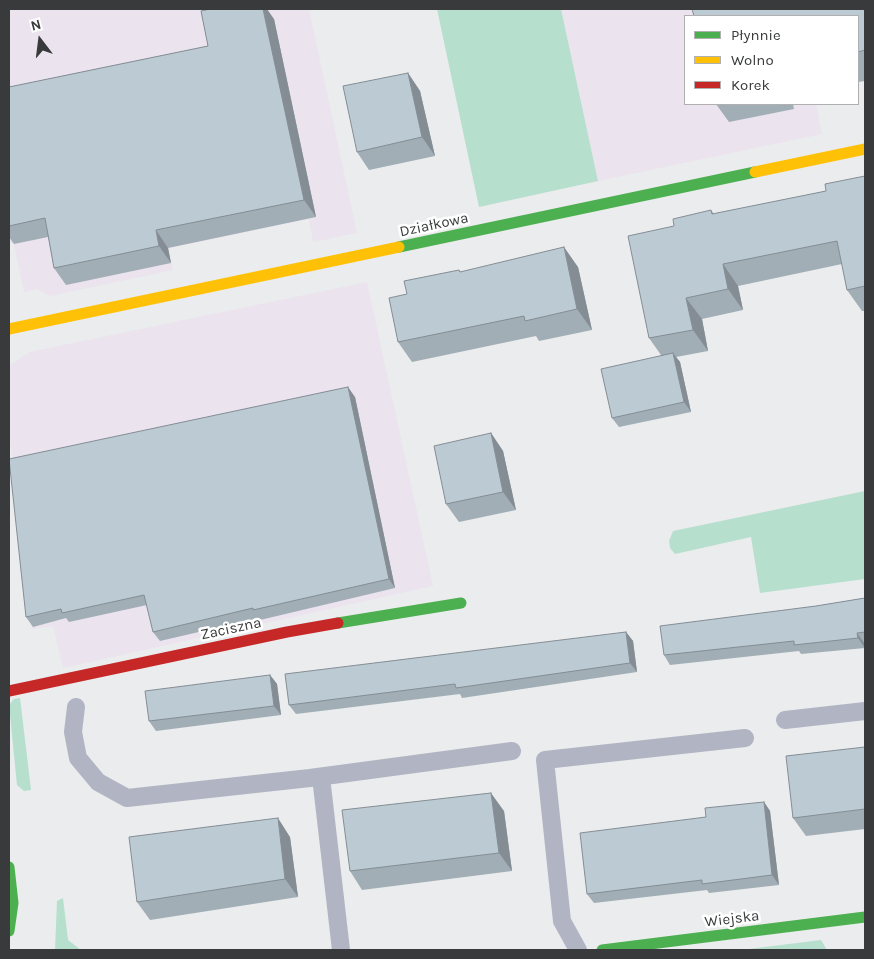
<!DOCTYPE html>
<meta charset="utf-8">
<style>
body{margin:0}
#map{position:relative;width:874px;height:959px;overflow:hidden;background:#ebeced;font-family:Karla,sans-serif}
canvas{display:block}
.frame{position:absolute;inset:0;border:10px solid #393a3b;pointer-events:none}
.legend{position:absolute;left:684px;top:15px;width:175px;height:90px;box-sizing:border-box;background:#fff;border:1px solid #b0b0b1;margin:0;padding:6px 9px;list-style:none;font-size:15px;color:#393a3b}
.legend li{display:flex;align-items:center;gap:10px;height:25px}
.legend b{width:25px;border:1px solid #b0b0b1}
.north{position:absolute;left:15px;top:15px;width:50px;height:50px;-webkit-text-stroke:4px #fff;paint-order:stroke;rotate:345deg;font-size:14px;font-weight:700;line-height:20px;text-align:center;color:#393a3b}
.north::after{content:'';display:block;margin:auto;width:18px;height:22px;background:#393a3b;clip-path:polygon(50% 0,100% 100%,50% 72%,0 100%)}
</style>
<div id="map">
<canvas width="874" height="959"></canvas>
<div class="frame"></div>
<ul class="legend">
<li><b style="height:6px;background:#4caf50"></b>Płynnie</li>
<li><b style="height:6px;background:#ffc107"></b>Wolno</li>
<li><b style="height:6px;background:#c62828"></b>Korek</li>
</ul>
<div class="north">N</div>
</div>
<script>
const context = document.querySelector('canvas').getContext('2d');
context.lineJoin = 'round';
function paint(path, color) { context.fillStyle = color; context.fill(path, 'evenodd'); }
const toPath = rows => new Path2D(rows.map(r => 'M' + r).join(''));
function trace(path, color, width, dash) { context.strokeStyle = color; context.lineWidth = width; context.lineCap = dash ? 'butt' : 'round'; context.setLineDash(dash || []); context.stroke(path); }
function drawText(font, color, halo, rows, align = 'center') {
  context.font = font + ' Karla,sans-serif'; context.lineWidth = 5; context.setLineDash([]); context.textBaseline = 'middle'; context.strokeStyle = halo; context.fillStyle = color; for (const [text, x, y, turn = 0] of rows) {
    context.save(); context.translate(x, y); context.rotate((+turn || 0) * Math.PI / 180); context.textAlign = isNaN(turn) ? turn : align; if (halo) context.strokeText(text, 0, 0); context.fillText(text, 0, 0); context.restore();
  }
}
paint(toPath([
 [9,9,309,9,357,233,313,242,309,219,169,248,173,270,50,296,37,289,24,292,14,244,9,242],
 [561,9,817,9,798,16,685,16,685,104,816,104,822,134,598,181],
 [367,282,433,586,63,668,53,626,32,629,9,432,9,366,30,352]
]), '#ebe3ee');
paint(toPath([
 [437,9,561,9,598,181,479,207],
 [865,491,865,579,760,593,751,537,675,554,670,548,669,541,673,531],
 [20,698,31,790,24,791,17,785,9,705,14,699],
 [63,898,68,940,81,950,55,950,57,901],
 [821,940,827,950,741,950]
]), '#b7dfcd');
trace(toPath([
 [76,707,73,732,78,758,98,782,127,798,310,778,512,751],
 [785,720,865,711],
 [321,777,341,950],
 [578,950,562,921,545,760,745,738]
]), '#b1b5c3', 18);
trace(toPath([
 [399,247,755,172],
 [338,623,461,603],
 [9,867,13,903,9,931],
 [602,950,865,917]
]), '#4caf50', 11);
trace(toPath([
 [755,172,865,149],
 [9,329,399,247]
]), '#ffc107', 11);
trace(toPath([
 [9,691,287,632,338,623]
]), '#c62828', 11);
paint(toPath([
 [865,9,865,81,858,82,858,16],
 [274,19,316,217,168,248,171,263,66,285,54,268,48,237,14,244,9,237,9,87,208,46],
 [408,73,420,91,435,156,369,170,357,152],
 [716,104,793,104,794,109,729,122],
 [865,176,865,311,862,311,847,290,842,264,738,286,743,310,702,319,708,351,676,357,680,362,691,412,619,427,612,418,661,355,649,338,674,226,711,210,714,214,826,191],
 [578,267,592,330,539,341,536,336,412,362,398,342,407,294,459,270,461,272],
 [355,397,395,588,260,620,259,618,160,641,153,632,147,605,69,622,66,618,33,627,26,617],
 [491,433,503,451,516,510,459,522,446,504],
 [865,598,865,648,801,654,799,651,670,665,664,655,816,606],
 [626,632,633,641,637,672,462,698,460,694,296,714,289,705],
 [270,675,277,684,281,715,156,731,149,721],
 [865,747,865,829,806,836,793,818],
 [764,802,770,811,779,885,709,893,707,890,594,903,587,894],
 [504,811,512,871,362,890,350,871],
 [290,837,298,897,150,920,137,902]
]), '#a2aeb6');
paint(toPath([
 [263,9,267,9,274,19,316,217,304,200],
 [408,73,420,91,435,156,422,137],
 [156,230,168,248,171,263,159,246],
 [564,247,578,267,592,330,577,309],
 [723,264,738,286,743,310,728,289],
 [686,298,702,319,708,351,693,330],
 [673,353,680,362,691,412,684,402],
 [348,387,355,397,395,588,389,579],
 [491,433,503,451,516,510,503,492],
 [626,632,633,641,637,672,630,663],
 [857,633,864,643,865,648,858,638],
 [270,675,277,684,281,715,274,706],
 [491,793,504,811,512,871,499,853],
 [764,802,770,811,779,885,772,875],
 [278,818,290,837,298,897,285,879]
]), '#848d94');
const building = toPath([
 [210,9,263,9,304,200,156,230,159,246,54,268,45,218,9,226,9,87,208,46,201,11,210,9],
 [692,9,865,9,865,50,858,52,858,16,694,16,692,9],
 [408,73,422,137,357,152,343,86,408,73],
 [865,176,865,286,847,290,837,241,723,264,728,289,686,298,693,330,649,338,628,236,674,226,673,219,711,210,712,214,826,191,825,184,865,176],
 [564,247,577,309,525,321,524,316,398,342,389,298,407,294,404,281,459,270,460,272,564,247],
 [673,353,684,402,612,418,601,369,673,353],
 [348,387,389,579,253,610,253,608,153,632,144,595,62,613,61,609,26,617,9,459,348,387],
 [491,433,503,492,446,504,434,446,491,433],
 [865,598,865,632,857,633,858,638,794,645,794,641,664,655,660,626,816,606,865,598],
 [626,632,630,663,456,688,455,684,289,705,285,674,626,632],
 [270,675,274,706,149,721,145,691,270,675],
 [865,747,865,809,793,818,786,756,865,747],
 [491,793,499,853,350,871,342,810,491,793],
 [764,802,772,875,702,884,702,880,587,894,580,833,706,817,705,808,764,802],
 [278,818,285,879,137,902,129,837,278,818]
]);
paint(building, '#bccad4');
trace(building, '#848d94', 1);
drawText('15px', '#393a3b', '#fff', [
 ["Działkowa",434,225,-12],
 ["Zaciszna",231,629,-12],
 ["Wiejska",732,919,-7]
]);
</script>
